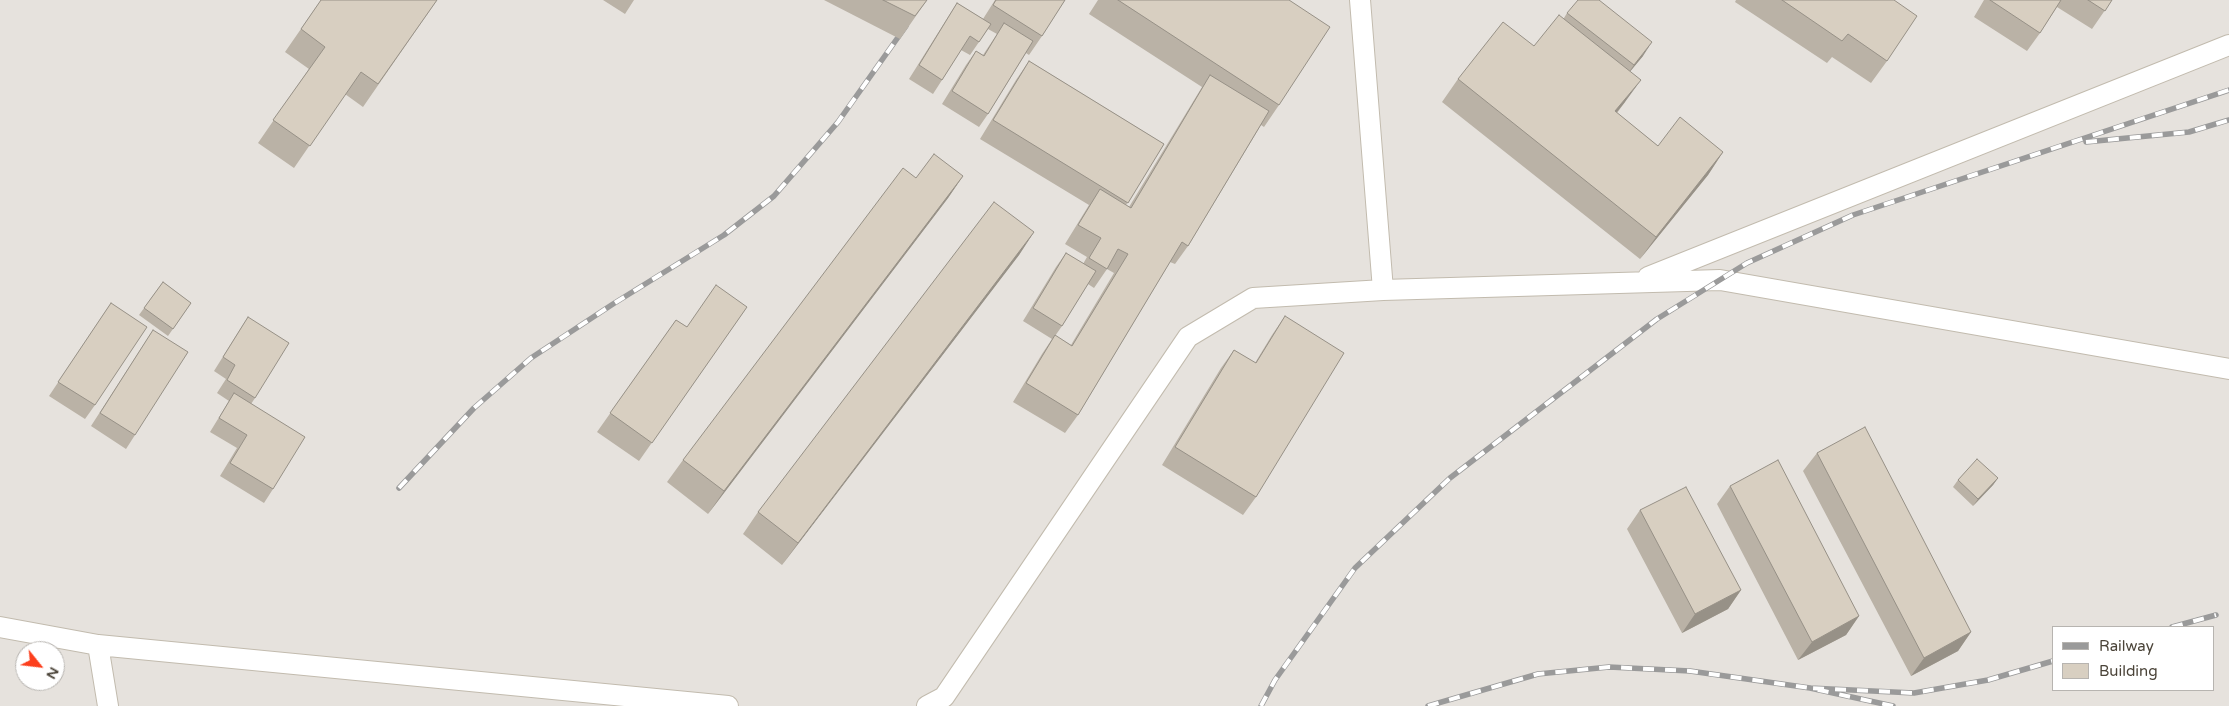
<!DOCTYPE html>
<style>
body{margin:0}
#map{position:relative;width:2229px;height:706px;overflow:hidden;background:#f6f3ec;font-family:"Varela Round",sans-serif}
canvas{display:block}
.legend{position:absolute;left:2052px;top:626px;width:162px;height:65px;box-sizing:border-box;background:#fff;border:1px solid #b7b4b0;margin:0;padding:6px 9px;list-style:none;font-size:15px;color:#4b4439}
.legend li{display:flex;align-items:center;gap:10px;height:25px}
.legend b{width:25px;border:1px solid #b7b4b0}
.north{position:absolute;left:15px;top:641px;width:50px;height:50px;box-sizing:border-box;background:#fff;border:1px solid #b7b4b0;border-radius:50%;rotate:119deg;font-size:14px;font-weight:700;line-height:20px;text-align:center;color:#4b4439}
.north::after{content:'';display:block;margin:auto;width:18px;height:22px;background:#fc3f1d;clip-path:polygon(50% 0,100% 100%,50% 72%,0 100%)}
</style>
<div id="map">
<canvas width="2229" height="706"></canvas>
<ul class="legend">
<li><b style="height:6px;background:#9a9a9a"></b>Railway</li>
<li><b style="height:14px;background:#d8cfc1"></b>Building</li>
</ul>
<div class="north">N</div>
</div>
<script>
const context = document.querySelector('canvas').getContext('2d');
context.lineJoin = 'round';
function paint(path, color) { context.fillStyle = color; context.fill(path, 'evenodd'); }
const toPath = rows => new Path2D(rows.map(r => 'M' + r).join(''));
function trace(path, color, width, dash) { context.strokeStyle = color; context.lineWidth = width; context.lineCap = dash ? 'butt' : 'round'; context.setLineDash(dash || []); context.stroke(path); }
paint(toPath([
 [0,0,2229,0,2229,706,0,706],
 [2053,627,2213,627,2213,690,2053,690],
 [25,651,55,651,55,681,25,681]
]), '#e6e2dd');
const service = toPath([
 [1360,0,1383,290],
 [1648,277,2229,45],
 [0,627,98,645,728,706],
 [98,645,108,706],
 [927,706,944,697,1188,337,1253,298,1383,290,1720,280,2229,369]
]);
trace(service, '#c2bbae', 22);
trace(service, '#fff', 20);
const rail = toPath([
 [2086,142,2189,132,2229,120],
 [399,488,474,408,531,358,613,304,724,235,774,196,838,122,906,26],
 [2172,627,2216,615],
 [1261,706,1275,680,1355,568,1450,478,1657,319,1747,263,1853,215,2229,90],
 [1428,706,1538,674,1609,667,1690,671,1810,688],
 [1893,706,1810,688,1914,693,1988,680,2053,661]
]);
trace(rail, '#9a9a9a', 5.5);
trace(rail, '#fff', 4, [11]);
paint(toPath([
 [321,0,437,0,363,107,345,94,294,168,258,143,309,69,285,52],
 [603,0,634,0,625,14],
 [824,0,927,0,900,39],
 [995,0,1065,0,1042,36,1029,55,1026,53,988,114,979,127,942,104,966,65,976,51,983,55,997,34,988,29,970,55,961,50,942,80,933,94,909,79,948,17,957,3,983,19],
 [1098,0,1289,0,1279,105,1264,127,1261,125,1188,246,1175,264,1170,262,1078,415,1065,433,1013,402,1042,354,1052,339,1023,321,1056,267,1066,253,1083,264,1087,257,1065,244,1089,205,980,139,1016,80,1029,61,1164,144,1126,205,1129,207,1202,87,1089,14],
 [1107,269,1114,273,1071,345,1055,336,1062,326,1088,284,1094,288],
 [1736,0,1894,0,1887,61,1871,83,1832,57,1827,63,1735,2],
 [1984,0,2112,0,2092,29,2057,7,2040,33,2027,51,1974,17],
 [1567,13,1643,56,1630,71,1625,102,1617,113,1658,146,1723,152,1708,175,1640,259,1442,102,1458,79,1534,46,1564,18],
 [963,176,948,198,708,514,667,482,683,460],
 [1034,232,1019,255,782,565,743,534,758,512],
 [163,282,191,303,168,336,139,315],
 [111,303,95,405,85,419,49,396],
 [747,307,639,461,597,432,676,320,687,327],
 [1285,316,1256,497,1243,515,1162,465,1221,368,1234,350,1255,363,1272,335],
 [248,317,255,398,251,404,273,489,264,503,220,476,237,448,210,432,229,401,217,393,226,379,214,371,239,331],
 [153,330,135,435,126,449,91,426],
 [1817,453,1971,632,1958,651,1911,676,1803,471],
 [1998,478,1993,485,1973,506,1953,487,1958,480],
 [1730,486,1859,616,1846,635,1798,660,1717,504],
 [1640,510,1741,590,1728,609,1682,633,1627,529]
]), '#bab2a6');
paint(toPath([
 [1652,42,1643,56,1624,79,1634,65],
 [1641,80,1625,102,1599,134,1615,111],
 [1723,152,1708,175,1640,259,1656,237],
 [963,176,948,198,708,514,724,491],
 [1034,232,1019,255,782,565,798,543],
 [1998,478,1993,485,1973,506,1978,499],
 [1741,590,1728,609,1682,633,1695,614],
 [1859,616,1846,635,1798,660,1812,642],
 [1971,632,1958,651,1911,676,1924,658]
]), '#979187');
const building = toPath([
 [321,0,437,0,378,84,361,72,310,146,273,120,325,47,301,29,321,0],
 [883,0,927,0,915,16,883,0],
 [996,0,1065,0,1042,36,993,5,996,0],
 [1118,0,1289,0,1330,27,1279,105,1118,0],
 [1578,0,1599,0,1652,42,1634,65,1567,13,1578,0],
 [1782,0,1894,0,1917,16,1887,61,1848,34,1842,41,1782,0],
 [1990,0,2061,0,2040,33,1990,0],
 [2088,0,2112,0,2105,11,2088,0],
 [957,3,991,24,979,42,970,36,942,80,919,65,957,3],
 [1559,15,1641,80,1615,111,1658,146,1680,117,1723,152,1656,237,1458,79,1503,22,1534,46,1559,15],
 [1004,23,1033,41,988,114,952,91,976,51,984,56,1004,23],
 [1029,61,1164,144,1128,203,993,120,1029,61],
 [1210,75,1269,111,1188,246,1182,242,1078,415,1026,383,1055,335,1072,346,1128,254,1118,249,1107,269,1089,258,1101,238,1078,225,1100,189,1131,208,1210,75],
 [934,154,963,176,724,491,683,460,903,168,916,178,934,154],
 [994,202,1034,232,798,543,758,512,994,202],
 [1066,253,1096,271,1062,326,1033,308,1066,253],
 [163,282,191,303,173,329,144,308,163,282],
 [716,285,747,307,652,443,610,413,676,320,687,327,716,285],
 [111,303,147,327,95,405,58,382,111,303],
 [1285,316,1344,353,1256,497,1175,447,1234,350,1256,363,1285,316],
 [248,317,289,343,255,398,227,380,235,365,223,357,248,317],
 [153,330,188,352,135,435,100,413,153,330],
 [234,393,305,437,273,489,230,463,247,435,219,418,234,393],
 [1865,427,1971,632,1924,658,1817,453,1865,427],
 [1977,459,1998,478,1978,499,1958,480,1977,459],
 [1778,460,1859,616,1812,642,1730,486,1778,460],
 [1686,487,1741,590,1695,614,1640,510,1686,487]
]);
paint(building, '#d8cfc1');
trace(building, '#979187', 1);
</script>
